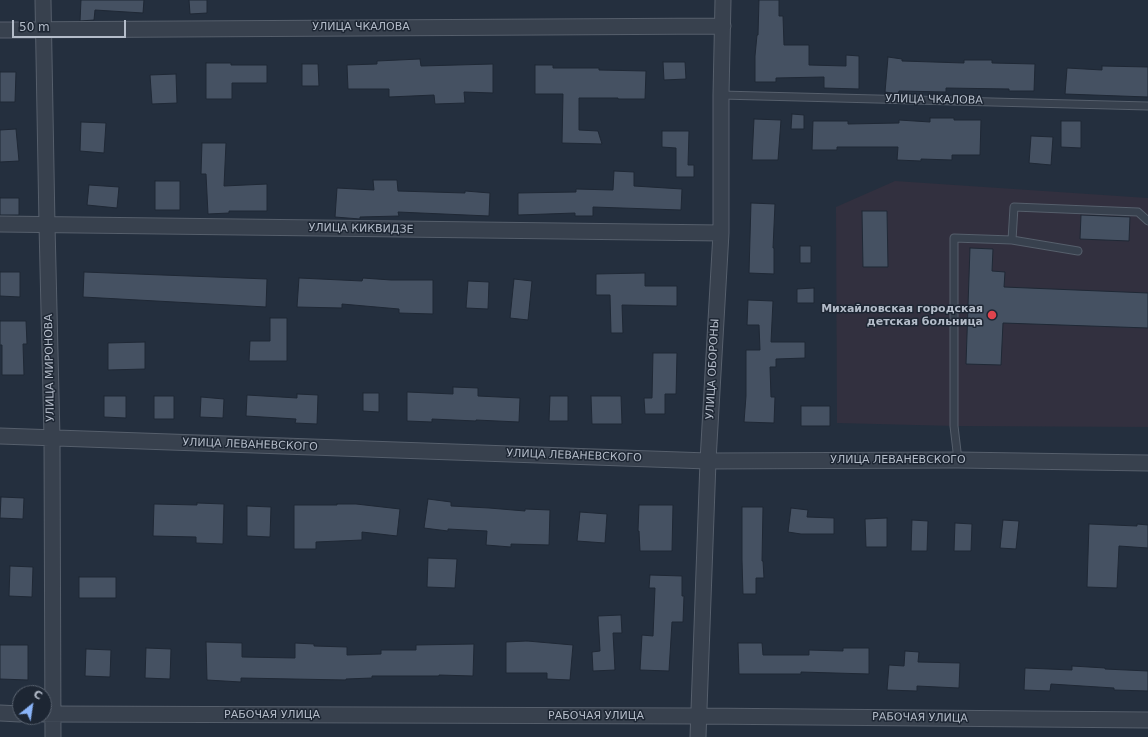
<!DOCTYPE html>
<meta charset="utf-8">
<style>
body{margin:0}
#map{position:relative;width:1148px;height:737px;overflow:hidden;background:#242f3e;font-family:"DejaVu Sans",sans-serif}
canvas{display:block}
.north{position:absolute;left:12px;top:685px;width:40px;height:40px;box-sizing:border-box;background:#1d2633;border:1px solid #59626f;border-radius:50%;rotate:30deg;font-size:11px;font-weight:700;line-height:16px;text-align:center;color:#b4bcc9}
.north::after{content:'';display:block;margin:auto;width:14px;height:18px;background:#8ab4f8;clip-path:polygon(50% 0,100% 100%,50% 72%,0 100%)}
.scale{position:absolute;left:12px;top:20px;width:114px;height:18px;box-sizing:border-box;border:2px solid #b4bcc9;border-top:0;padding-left:5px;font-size:12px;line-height:14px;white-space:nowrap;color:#b4bcc9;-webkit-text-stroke:3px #1d2633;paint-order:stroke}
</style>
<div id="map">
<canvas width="1148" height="737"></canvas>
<div class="north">С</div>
<div class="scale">50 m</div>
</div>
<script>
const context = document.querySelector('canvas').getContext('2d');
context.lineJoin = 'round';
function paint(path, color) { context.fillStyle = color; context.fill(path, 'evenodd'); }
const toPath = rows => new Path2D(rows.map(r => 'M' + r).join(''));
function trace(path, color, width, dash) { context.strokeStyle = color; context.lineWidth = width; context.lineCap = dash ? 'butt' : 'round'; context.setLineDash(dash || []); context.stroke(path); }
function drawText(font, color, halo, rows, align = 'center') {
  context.font = font + ' "DejaVu Sans",sans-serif'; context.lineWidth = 3; context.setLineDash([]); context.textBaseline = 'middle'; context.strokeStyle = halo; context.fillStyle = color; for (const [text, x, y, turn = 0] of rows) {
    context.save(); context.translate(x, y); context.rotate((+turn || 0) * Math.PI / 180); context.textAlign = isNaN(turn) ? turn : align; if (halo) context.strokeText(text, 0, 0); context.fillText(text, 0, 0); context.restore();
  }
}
paint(toPath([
 [895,181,1148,198,1148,427,954,426,837,423,836,207]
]), '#32303f');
const building = toPath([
 [81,0,144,0,143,13,95,10,94,20,80,21,81,0],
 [189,0,207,0,207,13,190,14,189,0],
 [759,0,779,0,779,16,783,16,784,45,809,45,809,65,846,66,846,55,859,56,859,89,824,88,824,77,776,78,776,82,755,82,755,56,757,35,758,35,759,0],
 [888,57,902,59,902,61,964,63,964,60,992,60,992,63,1035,64,1034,91,1009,91,1009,89,946,88,946,92,899,91,898,94,885,92,888,57],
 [420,59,421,66,493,64,493,93,464,92,465,103,435,104,434,95,389,97,389,89,348,89,347,65,377,64,377,61,420,59],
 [663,62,685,62,686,79,664,80,663,62],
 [206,63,231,63,231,65,267,65,267,83,232,83,232,99,206,99,206,63],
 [302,64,318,64,319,86,302,86,302,64],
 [535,65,553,65,553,68,599,68,599,70,646,71,645,99,618,99,618,98,579,98,579,130,598,131,602,144,562,143,563,94,535,94,535,65],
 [1102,66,1148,67,1148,97,1065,94,1067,68,1102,70,1102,66],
 [0,72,16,72,15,102,0,102,0,72],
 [176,74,177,103,152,104,150,75,176,74],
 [792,114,804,115,804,129,791,129,792,114],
 [930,118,954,118,954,120,981,120,980,155,952,155,952,160,921,159,921,161,897,160,898,147,837,147,837,150,812,150,813,121,848,121,848,124,899,123,899,120,930,122,930,118],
 [754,119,781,120,778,160,752,160,754,119],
 [1061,121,1081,121,1081,148,1061,147,1061,121],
 [81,122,106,123,104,153,80,151,81,122],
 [16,129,19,161,0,162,0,130,16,129],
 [662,131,689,131,688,165,694,165,694,177,676,177,676,148,662,147,662,131],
 [1031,136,1053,137,1051,165,1029,163,1031,136],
 [202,143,226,143,224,186,267,184,267,211,229,211,229,213,208,214,206,174,201,174,202,143],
 [614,171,634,172,634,186,682,189,681,210,593,207,593,216,575,216,575,213,518,215,518,193,576,192,576,189,613,190,614,171],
 [373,180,397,180,398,191,465,193,465,191,490,193,489,216,398,212,399,216,360,217,360,219,335,217,337,188,374,190,373,180],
 [155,181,180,181,180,210,155,210,155,181],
 [89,185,119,187,117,208,87,205,89,185],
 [0,198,19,198,19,215,0,215,0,198],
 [751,203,775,204,773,248,774,248,774,274,749,273,751,203],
 [862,211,887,211,888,267,863,267,862,211],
 [1081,215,1130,217,1129,241,1080,239,1081,215],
 [800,246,811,246,811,263,800,263,800,246],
 [970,248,993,249,992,271,1005,272,1004,287,1148,293,1148,328,1003,323,1001,365,966,364,970,248],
 [0,272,20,272,20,297,0,296,0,272],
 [84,272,267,279,266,307,83,297,84,272],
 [645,273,645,286,677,286,677,306,622,305,623,333,611,333,610,295,596,295,596,274,645,273],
 [299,278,362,281,363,278,391,280,433,280,433,314,399,313,399,309,342,304,342,308,297,307,299,278],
 [514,279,532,281,528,320,510,318,514,279],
 [468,281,489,282,488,309,466,308,468,281],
 [814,288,814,303,797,303,797,289,814,288],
 [748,300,773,301,771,342,805,342,805,358,776,359,776,367,770,367,771,397,775,397,774,423,744,422,746,396,746,350,760,350,759,325,747,325,748,300],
 [270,318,287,318,287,361,249,361,250,341,270,341,270,318],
 [0,321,26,321,27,344,23,344,24,375,2,375,2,345,0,345,0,321],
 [145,342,145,369,108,370,108,343,145,342],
 [653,353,677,353,676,394,665,394,665,414,645,414,644,398,652,398,653,353],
 [453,387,478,388,478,396,520,398,519,422,476,420,476,421,432,419,432,422,407,421,407,392,453,394,453,387],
 [363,393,379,393,379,412,363,411,363,393],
 [297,394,318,395,317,424,295,423,296,419,246,416,247,395,297,398,297,394],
 [104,396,126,396,126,418,104,417,104,396],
 [154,396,174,396,174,419,154,419,154,396],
 [550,396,568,396,568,421,549,421,550,396],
 [591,396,621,396,622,424,592,424,591,396],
 [201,397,224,399,223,418,200,417,201,397],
 [801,406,830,406,830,426,801,426,801,406],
 [1,497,24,498,23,519,0,518,1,497],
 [428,499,451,502,451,506,489,508,525,511,525,509,550,510,549,545,511,544,511,547,486,545,487,531,448,529,448,531,424,528,428,499],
 [197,503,224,504,223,544,196,543,196,537,153,536,154,504,197,505,197,503],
 [337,504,356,504,400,509,397,536,362,532,362,540,316,542,316,549,294,549,294,505,337,505,337,504],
 [639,505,673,505,672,551,640,551,639,531,638,531,639,505],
 [247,506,271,507,270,537,247,536,247,506],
 [742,507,763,507,762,561,763,561,764,578,756,578,756,594,743,594,742,560,742,507],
 [791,508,808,510,807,517,834,518,834,534,801,534,788,532,791,508],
 [580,512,607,514,605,543,577,541,580,512],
 [887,518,887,547,866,547,865,519,887,518],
 [912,520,928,521,927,551,911,551,912,520],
 [1003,520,1019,521,1016,549,1000,548,1003,520],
 [955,523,972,524,971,551,954,551,955,523],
 [1089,524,1137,526,1137,524,1148,525,1148,548,1119,546,1117,588,1087,587,1089,524],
 [428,558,457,559,455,588,427,587,428,558],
 [10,566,33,567,32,597,9,596,10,566],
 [650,575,682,576,682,596,684,596,683,622,672,622,669,671,640,670,642,635,653,636,655,588,649,588,650,575],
 [79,577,116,577,116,598,79,598,79,577],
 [621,615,622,633,613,633,615,670,593,671,592,652,600,651,598,616,621,615],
 [527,641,573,645,570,680,547,679,547,673,506,673,506,642,527,641],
 [206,642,242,643,242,657,295,658,295,643,314,644,314,646,347,647,347,655,381,654,381,650,416,650,416,645,474,644,473,676,439,675,439,676,372,676,372,678,346,679,346,680,241,678,241,682,207,680,206,642],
 [738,643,762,643,763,655,809,655,809,650,843,651,843,648,869,648,869,674,801,672,801,674,739,674,738,643],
 [0,645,28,645,28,680,0,679,0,645],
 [146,648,171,649,170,679,145,678,146,648],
 [86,649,111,650,110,677,85,676,86,649],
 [905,651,919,652,918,662,960,663,959,688,917,686,917,691,887,690,889,665,904,666,905,651],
 [1072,666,1105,668,1105,669,1148,671,1148,691,1114,690,1114,688,1051,684,1050,691,1024,690,1025,668,1072,670,1072,666]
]);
paint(building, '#455162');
trace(building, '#1f2835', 1);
const service = toPath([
 [721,95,1148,106],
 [1012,240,1078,251],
 [958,460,954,426,954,238,1012,240,1014,207,1138,212,1148,221]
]);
const minor = toPath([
 [43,0,47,225,52,438,53,737],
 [0,30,723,26],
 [0,224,721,233],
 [0,436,708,461,958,460,1148,463],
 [0,713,20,714],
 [44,714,699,716,1148,720],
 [698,737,708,461,721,233,721,95,723,0]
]);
trace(service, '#565f6c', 9);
trace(minor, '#565f6c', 17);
trace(service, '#38414e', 7);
trace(minor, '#38414e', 15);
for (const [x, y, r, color] of [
 [992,315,5,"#e0444e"]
]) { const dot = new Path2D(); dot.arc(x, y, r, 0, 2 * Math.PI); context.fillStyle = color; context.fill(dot); trace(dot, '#1d2633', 1.5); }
drawText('11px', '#b4bcc9', '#1d2633', [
 ["УЛИЦА ЧКАЛОВА",361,27],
 ["УЛИЦА ЧКАЛОВА",934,100,1],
 ["УЛИЦА КИКВИДЗЕ",361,229,1],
 ["УЛИЦА МИРОНОВА",50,368,-91],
 ["УЛИЦА ОБОРОНЫ",713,369,-87],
 ["УЛИЦА ЛЕВАНЕВСКОГО",250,445,2],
 ["УЛИЦА ЛЕВАНЕВСКОГО",574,456,2],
 ["УЛИЦА ЛЕВАНЕВСКОГО",898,460],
 ["РАБОЧАЯ УЛИЦА",272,715],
 ["РАБОЧАЯ УЛИЦА",596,716],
 ["РАБОЧАЯ УЛИЦА",920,718,1]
]);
drawText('bold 11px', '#b4bcc9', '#1d2633', [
 ["Михайловская городская",983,309],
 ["детская больница",983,322]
], 'right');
</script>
